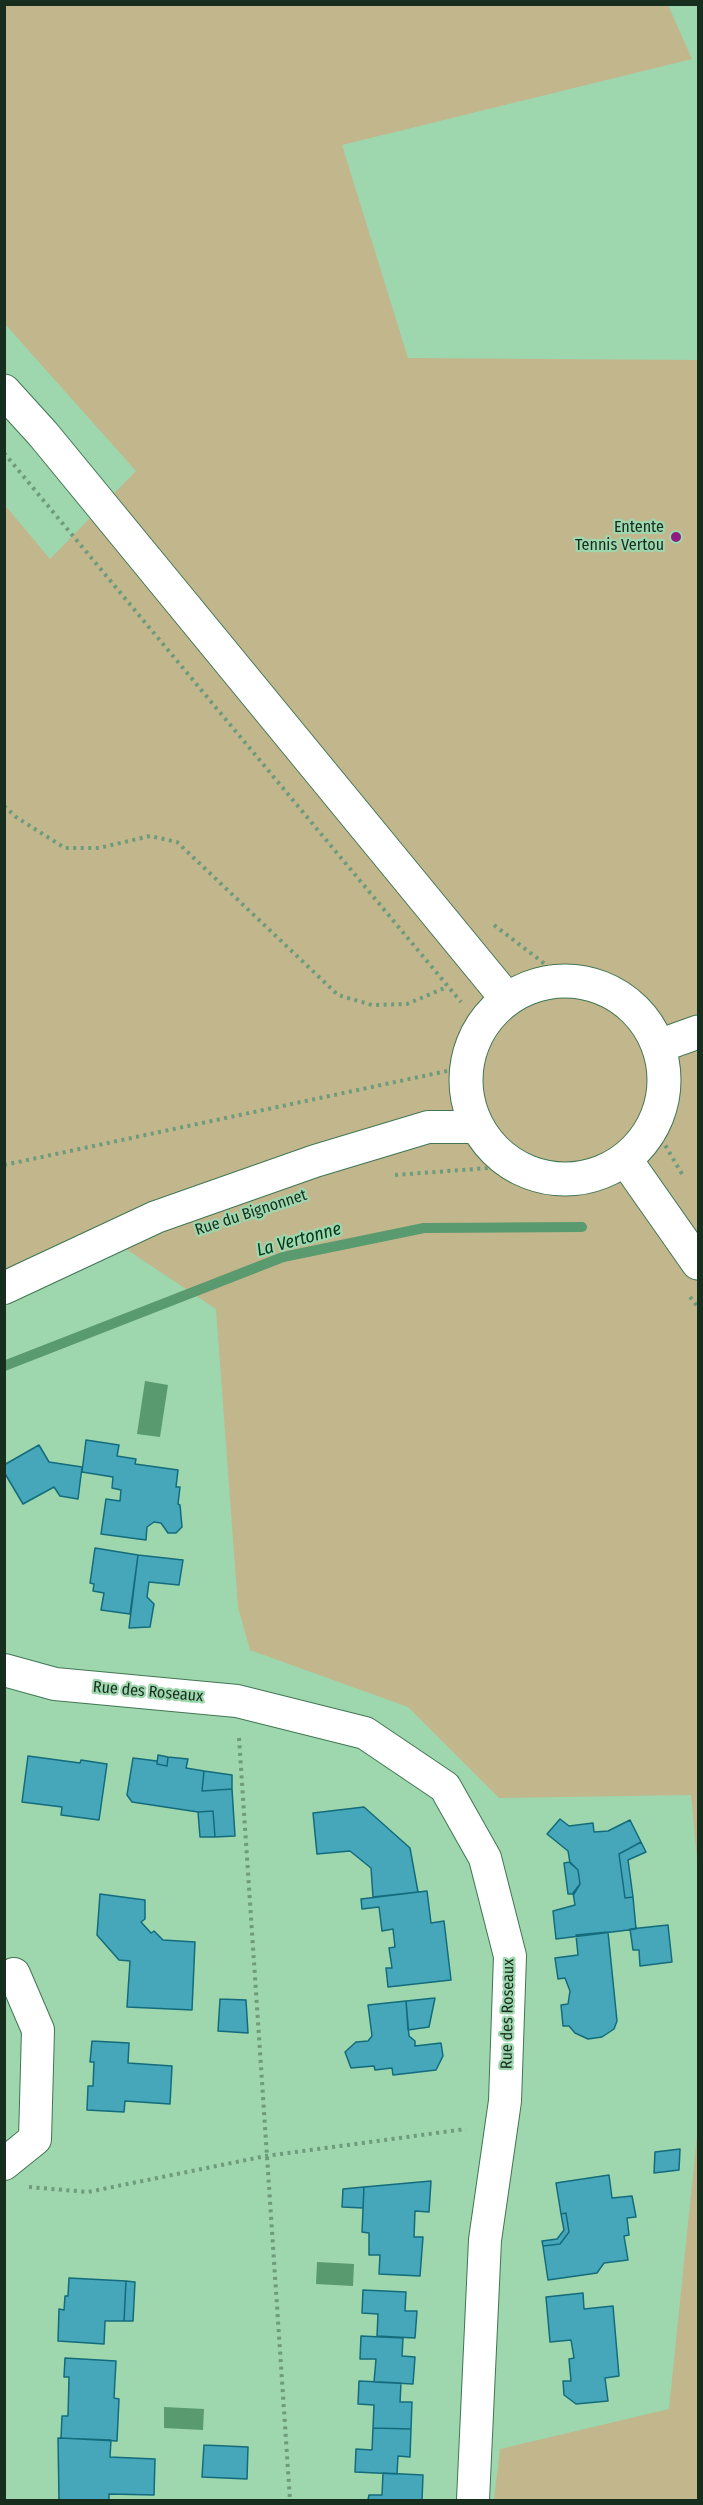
<!DOCTYPE html>
<style>
body{margin:0}
#map{position:relative;width:703px;height:2505px;overflow:hidden;background:#9ed6ae;font-family:"Fira Sans Condensed",sans-serif}
canvas{display:block}
.frame{position:absolute;inset:0;border:6px solid #172e1f;pointer-events:none}
</style>
<div id="map">
<canvas width="703" height="2505"></canvas>
<div class="frame"></div>
</div>
<script>
const context = document.querySelector('canvas').getContext('2d');
context.lineJoin = 'round';
function paint(path, color) { context.fillStyle = color; context.fill(path, 'evenodd'); }
const toPath = rows => new Path2D(rows.map(r => 'M' + r).join(''));
function trace(path, color, width, dash) { context.strokeStyle = color; context.lineWidth = width; context.lineCap = dash ? 'butt' : 'round'; context.setLineDash(dash || []); context.stroke(path); }
function drawText(font, color, halo, rows, align = 'center') {
  context.font = font + ' "Fira Sans Condensed",sans-serif'; context.lineWidth = 4.5; context.setLineDash([]); context.textBaseline = 'middle'; context.strokeStyle = halo; context.fillStyle = color; for (const [text, x, y, turn = 0] of rows) {
    context.save(); context.translate(x, y); context.rotate((+turn || 0) * Math.PI / 180); context.textAlign = isNaN(turn) ? turn : align; if (halo) context.strokeText(text, 0, 0); context.fillText(text, 0, 0); context.restore();
  }
}
paint(toPath([
 [5,5,668,5,692,59,342,145,408,358,698,360,698,1870,691,1795,499,1798,408,1707,250,1650,238,1607,216,1309,96,1229,5,1270,4,504,50,559,136,471,5,324],
 [698,2126,698,2500,494,2500,500,2449,669,2409]
]), '#c2b68d');
paint(toPath([
 [145,1381,168,1385,160,1437,137,1434],
 [317,2262,354,2264,353,2286,316,2284],
 [164,2407,204,2409,203,2430,164,2428]
]), '#599a6e');
trace(toPath([
 [4,1366,283,1257,424,1228,582,1227]
]), '#599a6e', 10);
const building = toPath([
 [86,1440,119,1445,117,1456,136,1459,135,1464,178,1470,176,1487,180,1487,178,1504,180,1505,182,1527,176,1533,168,1533,161,1523,154,1522,147,1527,146,1540,101,1534,106,1499,120,1501,121,1490,112,1488,113,1477,82,1472,86,1440],
 [39,1445,49,1462,82,1467,78,1499,60,1496,54,1487,23,1504,4,1472,4,1465,39,1445],
 [95,1548,138,1555,130,1614,101,1610,104,1593,93,1591,94,1584,90,1583,95,1548],
 [138,1555,183,1560,179,1585,149,1582,147,1597,154,1604,150,1627,129,1628,138,1555],
 [158,1755,168,1757,167,1766,157,1764,158,1755],
 [28,1756,80,1763,81,1760,107,1764,99,1820,61,1815,62,1807,22,1802,28,1756],
 [168,1757,188,1759,186,1768,204,1771,202,1791,232,1789,235,1836,215,1837,213,1811,198,1812,132,1802,127,1795,133,1758,157,1761,157,1764,167,1766,168,1757],
 [204,1771,232,1775,232,1789,202,1791,204,1771],
 [364,1807,410,1848,418,1892,373,1897,371,1868,350,1851,317,1854,313,1813,364,1807],
 [213,1811,215,1837,200,1837,198,1812,213,1811],
 [560,1819,569,1826,593,1823,594,1832,608,1831,630,1820,641,1842,619,1854,625,1898,633,1897,636,1929,556,1939,553,1911,575,1905,573,1893,580,1884,578,1870,570,1863,568,1851,547,1834,560,1819],
 [641,1842,646,1852,628,1860,633,1897,625,1898,619,1854,641,1842],
 [570,1862,578,1870,580,1884,574,1894,568,1894,564,1863,570,1862],
 [427,1891,431,1923,444,1921,451,1980,388,1987,386,1968,392,1968,389,1948,395,1947,393,1929,382,1931,379,1907,362,1909,361,1899,427,1891],
 [100,1894,145,1900,145,1919,141,1922,151,1933,154,1931,163,1940,195,1942,192,2010,127,2007,130,1961,119,1960,97,1935,100,1894],
 [668,1925,672,1962,640,1966,639,1950,633,1950,630,1929,668,1925],
 [608,1932,617,2021,614,2029,602,2037,588,2039,575,2033,569,2026,563,2026,561,2005,568,2004,570,1991,565,1978,558,1979,555,1958,578,1955,576,1935,608,1932],
 [435,1998,429,2027,408,2030,406,2001,435,1998],
 [220,1999,246,2000,248,2033,218,2031,220,1999],
 [406,2001,409,2036,415,2041,415,2046,441,2043,443,2056,436,2070,393,2075,392,2068,375,2070,374,2066,351,2068,345,2052,356,2042,368,2041,372,2036,368,2005,406,2001],
 [92,2041,129,2043,128,2063,172,2066,170,2104,125,2101,124,2112,87,2110,88,2086,93,2086,94,2062,90,2062,92,2041],
 [680,2149,679,2170,654,2173,655,2152,680,2149],
 [609,2175,612,2198,632,2196,636,2217,627,2218,629,2235,624,2236,628,2260,604,2263,597,2273,548,2280,543,2246,560,2244,569,2232,566,2213,561,2214,556,2183,609,2175],
 [431,2181,429,2212,415,2211,414,2237,423,2237,420,2276,379,2274,380,2255,369,2255,369,2233,362,2232,364,2187,431,2181],
 [364,2187,363,2208,342,2207,343,2189,364,2187],
 [566,2213,569,2232,560,2244,543,2246,542,2241,557,2239,564,2230,561,2214,566,2213],
 [69,2278,126,2281,124,2321,105,2321,104,2344,58,2341,59,2309,64,2310,65,2296,68,2296,69,2278],
 [126,2281,135,2282,133,2321,124,2321,126,2281],
 [363,2290,406,2292,405,2311,417,2311,415,2338,377,2336,378,2314,362,2313,363,2290],
 [583,2293,584,2309,613,2306,619,2376,605,2378,608,2401,576,2404,564,2395,563,2381,571,2381,569,2359,574,2358,571,2340,550,2342,546,2297,583,2293],
 [361,2336,403,2338,402,2356,415,2357,413,2384,374,2382,376,2359,360,2359,361,2336],
 [65,2358,116,2361,114,2398,119,2399,117,2441,61,2438,62,2416,68,2416,69,2377,64,2377,65,2358],
 [359,2381,401,2383,400,2402,412,2402,411,2429,373,2428,374,2405,358,2404,359,2381],
 [373,2428,411,2429,410,2457,398,2456,397,2474,355,2472,356,2449,372,2450,373,2428],
 [58,2438,111,2440,110,2457,155,2459,154,2495,109,2494,109,2500,59,2500,58,2438],
 [204,2445,248,2447,247,2479,202,2477,204,2445],
 [383,2473,423,2475,422,2500,368,2500,369,2495,382,2495,383,2473]
]);
paint(building, '#46a6ba');
trace(building, '#136c7c', 1.5);
const minor = toPath([
 [4,1288,156,1217,315,1161,428,1127,477,1127],
 [4,1670,55,1684,237,1701,365,1733,445,1787,485,1858,510,1956,505,2101,485,2240,473,2500],
 [4,2164,35,2139,38,2030,14,1974]
]);
const secondary = toPath([
 [4,391,43,434,507,999],
 '466 1080a99 99 0 1 1 198 0a99 99 0 1 1-198 0Z',
 [659,1046,698,1032],
 [625,1159,698,1263]
]);
trace(minor, '#417653', 34);
trace(secondary, '#417653', 35);
trace(toPath([
 [4,453,461,1002],
 [4,806,16,817,65,848,99,848,150,836,177,842,338,995,372,1005,407,1004,447,987],
 [494,925,567,981],
 [654,1126,682,1174],
 [4,1165,466,1067],
 [395,1175,515,1166],
 [690,1297,698,1307],
 [239,1738,290,2500],
 [29,2187,88,2192,266,2156,466,2129]
]), '#6e9b7b', 4, [3, 4.5]);
trace(minor, '#fff', 32);
trace(secondary, '#fff', 33);
for (const [x, y, r, color] of [
 [676,537,6,"#8d1d80"]
]) { const dot = new Path2D(); dot.arc(x, y, r, 0, 2 * Math.PI); context.fillStyle = color; context.fill(dot); trace(dot, '#9ed6ae', 2); }
drawText('16px', '#172e1f', '#9ed6ae', [
 ["Entente",664,528],
 ["Tennis Vertou",664,546]
], 'right');
drawText('16px', '#172e1f', '#9ed6ae', [
 ["Rue du Bignonnet",251,1213,-18],
 ["Rue des Roseaux",148,1692,5],
 ["Rue des Roseaux",508,2014,-89]
]);
drawText('italic 18px', '#02371a', '#9ed6ae', [
 ["La Vertonne",299,1240,-15]
]);
</script>
